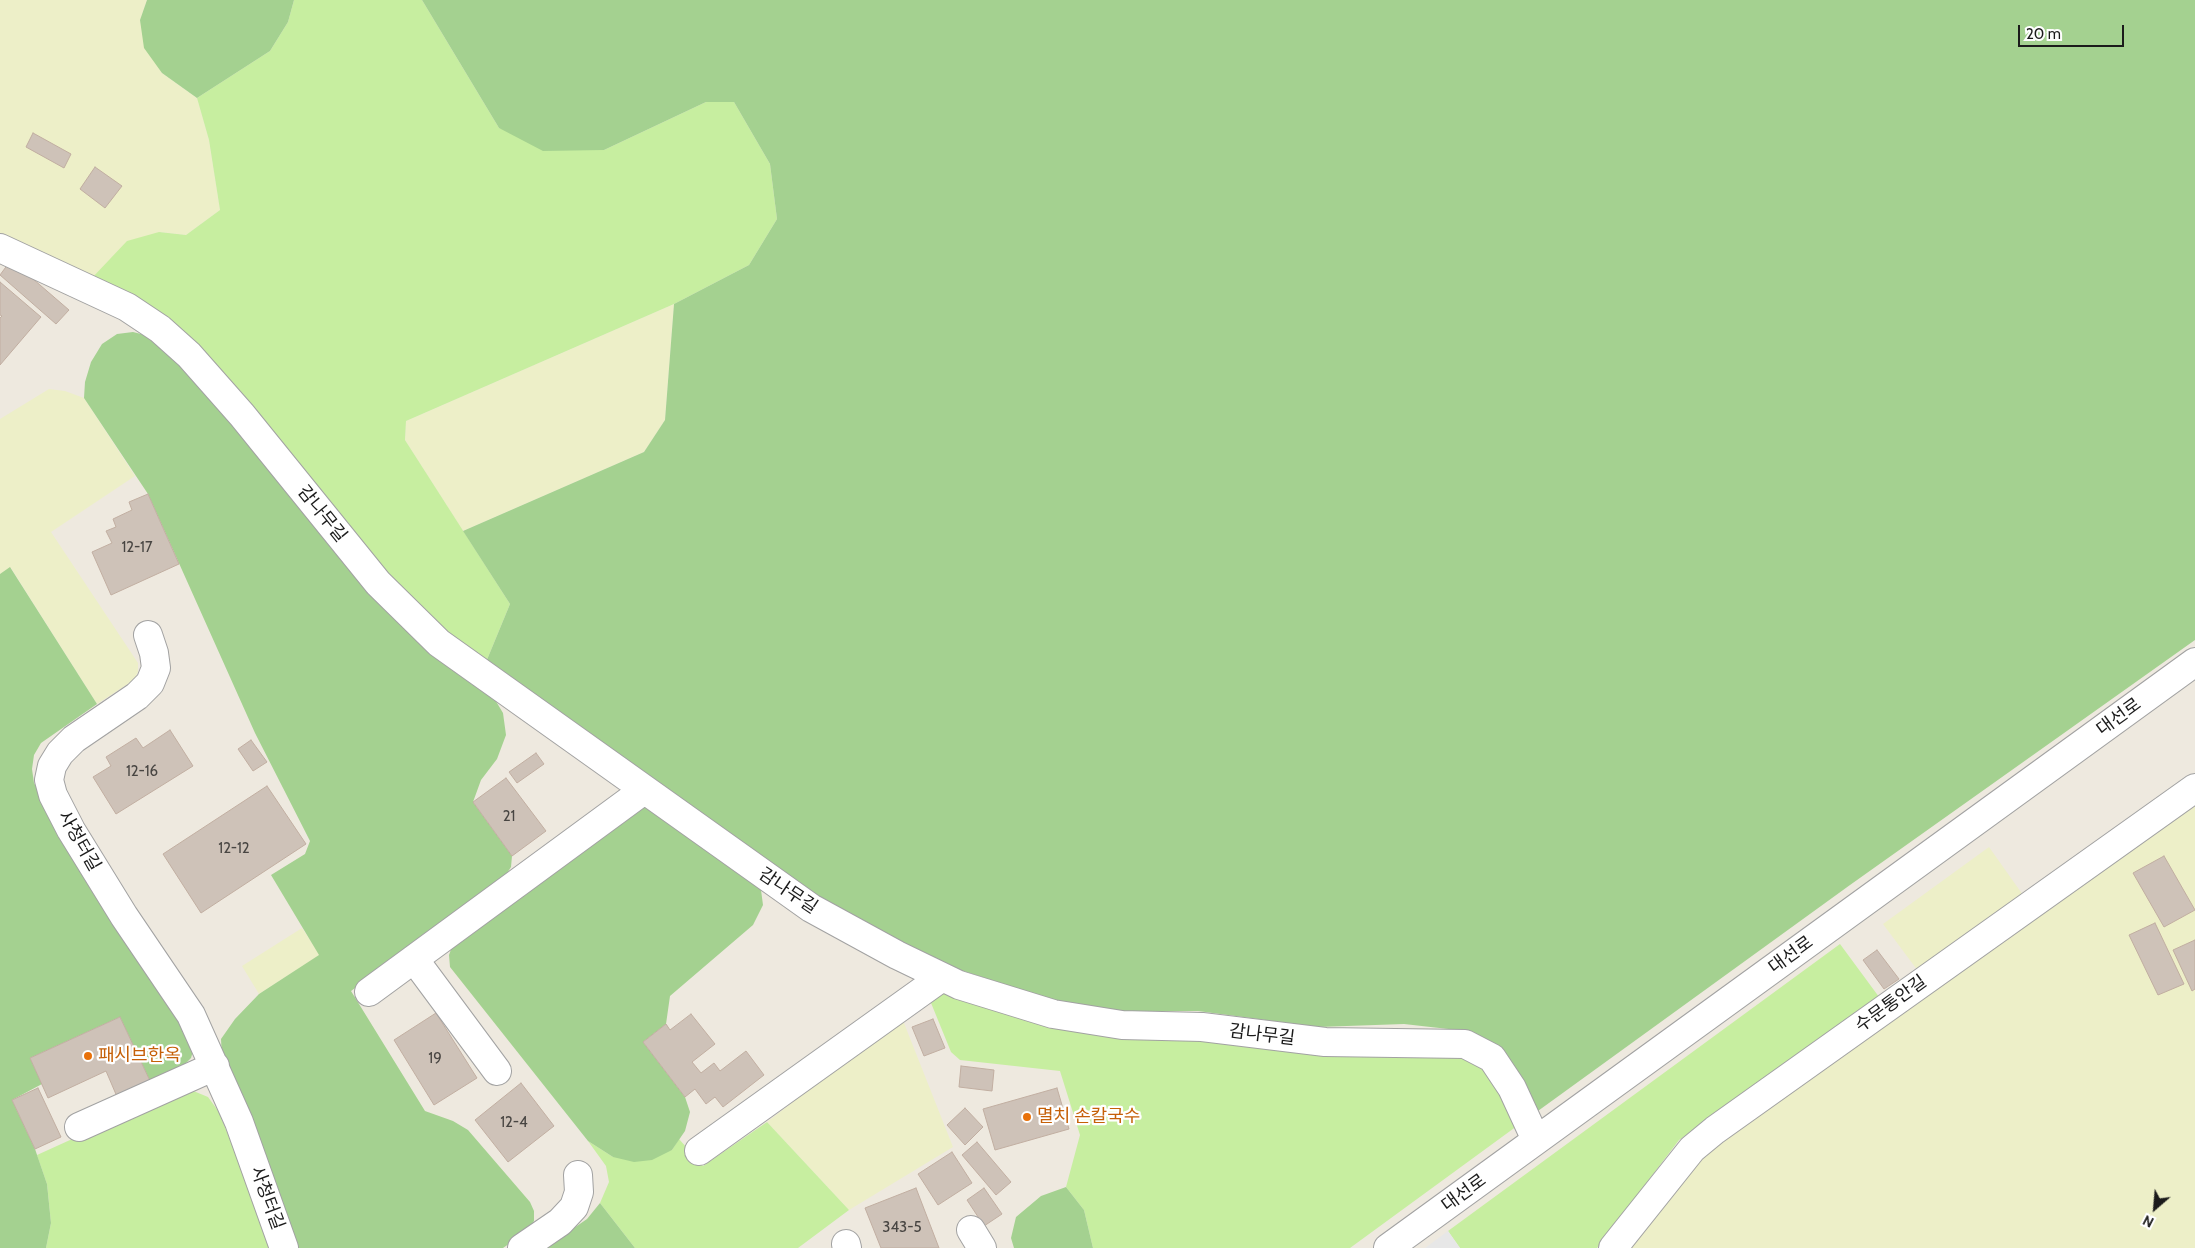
<!DOCTYPE html>
<meta charset="utf-8">
<style>
body{margin:0}
#map{position:relative;width:2195px;height:1248px;overflow:hidden;background:#eee9df;font-family:Cabin,sans-serif}
canvas{display:block}
.north{position:absolute;left:2130px;top:1183px;width:50px;height:50px;-webkit-text-stroke:4px #fff;paint-order:stroke;rotate:207deg;font-size:14px;font-weight:700;line-height:20px;text-align:center;color:#1b1b1b}
.north::after{content:'';display:block;margin:auto;width:18px;height:22px;background:#1b1b1b;clip-path:polygon(50% 0,100% 100%,50% 72%,0 100%)}
.scale{position:absolute;left:2018px;top:25px;width:106px;height:22px;box-sizing:border-box;border:2px solid #1b1b1b;border-top:0;padding-left:6px;font-size:15px;line-height:18px;white-space:nowrap;color:#1b1b1b;-webkit-text-stroke:4px #fff;paint-order:stroke}
</style>
<div id="map">
<canvas width="2195" height="1248"></canvas>
<div class="north">N</div>
<div class="scale">20 m</div>
</div>
<script>
const context = document.querySelector('canvas').getContext('2d');
context.lineJoin = 'round';
function paint(path, color) { context.fillStyle = color; context.fill(path, 'evenodd'); }
const toPath = rows => new Path2D(rows.map(r => 'M' + r).join(''));
function trace(path, color, width, dash) { context.strokeStyle = color; context.lineWidth = width; context.lineCap = dash ? 'butt' : 'round'; context.setLineDash(dash || []); context.stroke(path); }
function drawText(font, color, halo, rows, align = 'center') {
  context.font = font + ' Cabin,"Noto Sans KR",sans-serif'; context.lineWidth = 4.5; context.setLineDash([]); context.textBaseline = 'middle'; context.strokeStyle = halo; context.fillStyle = color; for (const [text, x, y, turn = 0] of rows) {
    context.save(); context.translate(x, y); context.rotate((+turn || 0) * Math.PI / 180); context.textAlign = isNaN(turn) ? turn : align; if (halo) context.strokeText(text, 0, 0); context.fillText(text, 0, 0); context.restore();
  }
}
paint(toPath([
 [0,0,147,0,140,20,162,73,197,98,209,140,220,210,186,235,159,232,92,278,0,240],
 [674,304,665,420,644,452,463,531,405,440,406,421],
 [49,389,65,391,84,398,135,476,51,532,138,663,138,672,134,680,97,704,11,568,0,574,0,419],
 [2195,800,2195,1248,1626,1248,1701,1151],
 [1989,847,2023,895,1918,971,1883,924],
 [302,928,320,955,259,994,242,966],
 [902,1018,953,1147,849,1210,767,1122]
]), '#edefc8');
paint(toPath([
 [294,0,422,0,499,128,604,150,706,102,734,102,770,164,777,219,749,265,674,304,406,421,405,440,510,604,484,667,406,599,92,278,127,241,159,232,186,235,220,210,209,140,197,98,270,51,288,22],
 [1840,944,1882,1001,1679,1140,1597,1248,1460,1248,1448,1231],
 [948,992,1465,1054,1487,1067,1517,1126,1350,1248,1093,1248,1084,1210,1066,1187,1080,1135,1060,1071,960,1060,951,1052,929,998,936,993],
 [191,1090,208,1097,219,1112,273,1248,46,1248,51,1223,47,1184,37,1155,178,1091],
 [767,1122,849,1210,798,1248,635,1248,600,1203,609,1182,606,1166,588,1141,613,1157,672,1150,679,1139,703,1166]
]), '#c7eea0');
paint(toPath([
 [147,0,294,0,288,22,270,51,197,98,162,73,144,48,140,20],
 [422,0,2195,0,2195,640,1850,885,1531,1116,1466,1031,1404,1024,1318,1027,1198,1011,1120,1011,1054,1000,963,971,907,949,814,899,484,667,510,604,463,531,644,452,665,420,674,304,749,265,777,219,770,164,734,102,706,102,604,150,543,151,499,128],
 [133,332,149,336,166,346,494,698,503,713,506,735,497,759,481,780,473,802,512,856,511,867,502,881,351,991,425,1111,453,1121,468,1130,530,1202,534,1211,534,1221,526,1232,503,1248,294,1248,222,1058,221,1039,235,1019,259,994,319,955,271,875,305,854,310,841,255,733,148,494,84,398,85,382,91,362,102,344,117,334],
 [10,567,97,704,41,743,34,755,32,769,34,783,191,1038,194,1048,191,1058,184,1065,151,1083,120,1017,30,1058,42,1084,12,1100,35,1149,47,1184,51,1223,46,1248,0,1248,0,574],
 [647,803,761,890,763,905,753,925,670,996,666,1024,643,1042,685,1097,690,1112,685,1131,672,1150,652,1160,634,1162,613,1157,588,1141,450,967,449,955,453,944],
 [1066,1187,1084,1210,1093,1248,1014,1248,1011,1238,1016,1217,1041,1196],
 [600,1203,635,1248,545,1248,587,1219]
]), '#a4d190');
paint(toPath([
 [1448,1231,1460,1248,1425,1248]
]), '#e7e7e7');
const building = toPath([
 [33,133,71,154,64,168,26,147,33,133],
 [95,167,122,186,105,208,80,189,95,167],
 [11,260,69,310,56,324,0,275,11,260],
 [0,282,41,317,0,365,0,318,2,316,0,315,0,282],
 [148,494,179,564,111,595,92,552,112,543,106,531,116,527,113,519,132,510,129,502,148,494],
 [170,730,193,766,116,814,93,777,111,766,106,757,136,738,143,748,170,730],
 [251,740,267,762,253,771,238,749,251,740],
 [536,753,544,764,517,783,509,772,536,753],
 [506,778,546,831,512,856,473,802,506,778],
 [267,786,306,844,201,913,163,854,267,786],
 [2164,856,2195,910,2164,927,2133,873,2164,856],
 [2155,923,2184,984,2158,995,2129,935,2155,923],
 [2195,940,2195,989,2192,991,2173,950,2195,940],
 [1877,950,1899,979,1884,989,1863,960,1877,950],
 [436,1013,477,1078,434,1105,394,1040,436,1013],
 [691,1014,715,1044,692,1062,701,1073,714,1063,720,1071,746,1051,764,1075,723,1107,715,1097,706,1104,695,1089,685,1097,643,1042,666,1024,670,1030,691,1014],
 [120,1017,151,1083,118,1099,106,1071,48,1098,30,1058,120,1017],
 [933,1019,945,1048,924,1056,912,1027,933,1019],
 [961,1066,994,1070,992,1091,959,1087,961,1066],
 [521,1083,554,1126,508,1162,475,1120,521,1083],
 [38,1088,61,1137,35,1149,12,1100,38,1088],
 [1057,1088,1069,1129,995,1150,983,1109,1057,1088],
 [965,1108,983,1127,965,1145,947,1125,965,1108],
 [977,1142,1011,1182,996,1195,962,1155,977,1142],
 [952,1152,972,1183,938,1205,918,1174,952,1152],
 [916,1188,939,1248,881,1248,865,1208,916,1188],
 [984,1188,1002,1214,984,1226,967,1200,984,1188]
]);
paint(building, '#cec2b8');
trace(building, '#c1aea1', 1);
const minor = toPath([
 [0,248,127,307,160,329,189,355,242,415,378,583,439,643,811,908,897,955,959,985,1053,1014,1122,1025,1202,1027,1325,1042,1465,1044,1492,1058,1512,1088,1536,1140],
 [148,635,154,653,156,668,150,683,137,696,74,739,60,753,52,766,49,780,53,795,71,830,124,916,191,1015,239,1122,284,1248],
 [414,959,497,1071],
 [369,992,644,790],
 [79,1127,215,1066],
 [699,1151,942,977],
 [971,1230,982,1248],
 [846,1244,847,1248],
 [522,1248,560,1222,574,1207,579,1192,578,1175],
 [1388,1248,2195,662],
 [1613,1248,1692,1149,1715,1130,2195,788]
]);
trace(minor, '#a2a2a2', 30);
trace(minor, '#fff', 28);
for (const [x, y, r, color] of [
 [88,1056,5,"#e8710a"],
 [1027,1117,5,"#e8710a"]
]) { const dot = new Path2D(); dot.arc(x, y, r, 0, 2 * Math.PI); context.fillStyle = color; context.fill(dot); trace(dot, '#fff', 2); }
drawText('15px', '#484542', null, [
 ["12-17",137,548],
 ["12-16",142,772],
 ["21",509,817],
 ["12-12",234,849],
 ["19",435,1059],
 ["12-4",514,1123],
 ["343-5",902,1228]
]);
drawText('18px', '#1b1b1b', '#fff', [
 ["감나무길",322,514,51],
 ["대선로",2119,717,-36],
 ["사청터길",79,841,60],
 ["감나무길",788,891,34],
 ["대선로",1791,955,-36],
 ["수문통안길",1891,1004,-36],
 ["감나무길",1262,1035,7],
 ["대선로",1464,1193,-36],
 ["사청터길",267,1198,70]
]);
drawText('18px', '#c56008', '#fff', [
 ["패시브한옥",98,1056],
 ["멸치 손칼국수",1037,1117]
], 'left');
</script>
